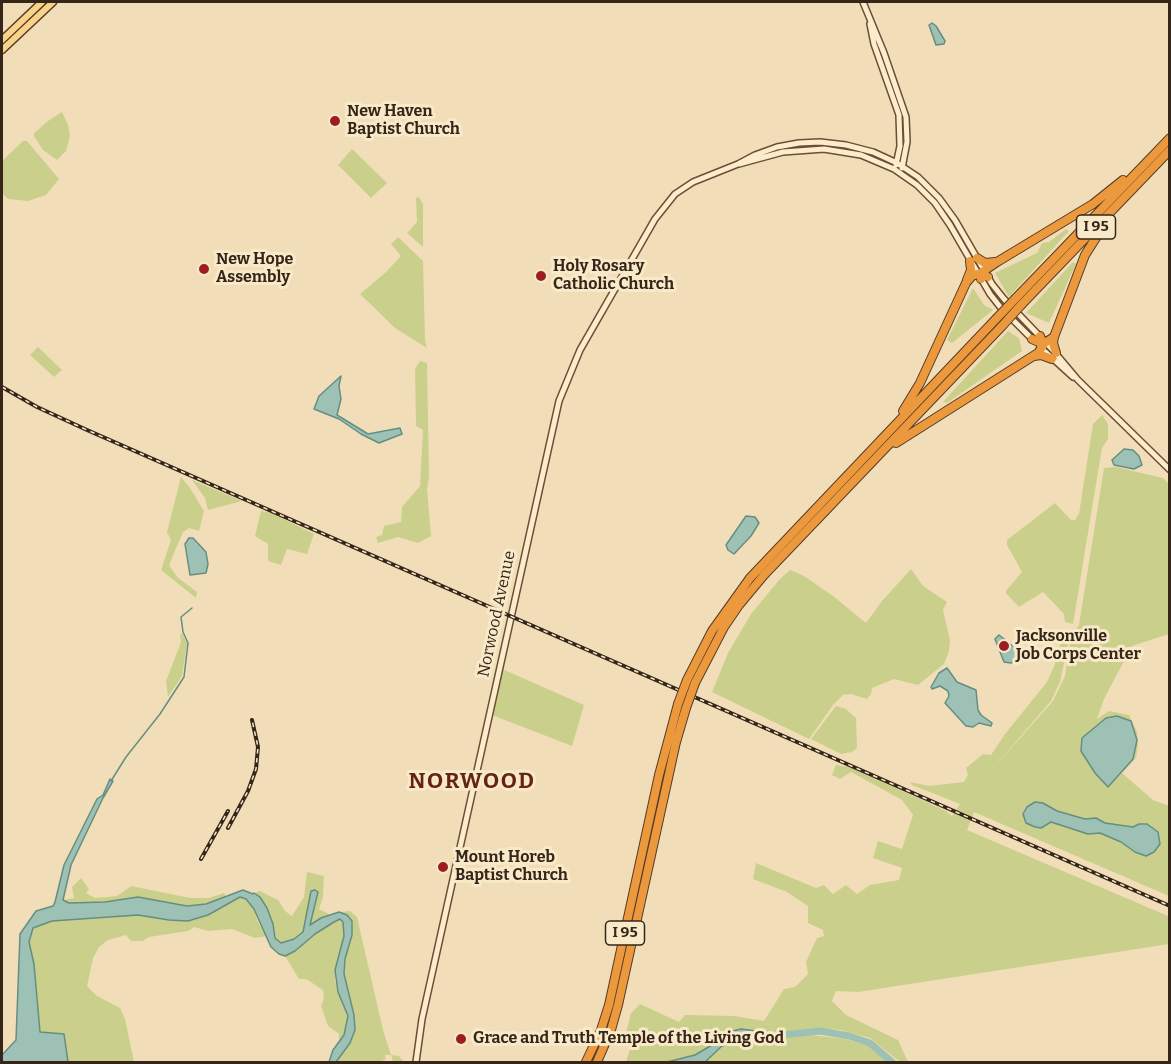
<!DOCTYPE html>
<style>
body{margin:0}
#map{position:relative;width:1171px;height:1064px;overflow:hidden;background:#f1deb8;font-family:Bitter,serif}
canvas{display:block}
.frame{position:absolute;inset:0;border:3px solid #352619;pointer-events:none}
</style>
<div id="map">
<canvas width="1171" height="1064"></canvas>
<div class="frame"></div>
</div>
<script>
const context = document.querySelector('canvas').getContext('2d');
context.lineJoin = 'round';
function paint(path, color) { context.fillStyle = color; context.fill(path, 'evenodd'); }
const toPath = rows => new Path2D(rows.map(r => 'M' + r).join(''));
function trace(path, color, width, dash) { context.strokeStyle = color; context.lineWidth = width; context.lineCap = dash ? 'butt' : 'round'; context.setLineDash(dash || []); context.stroke(path); }
function drawText(font, color, halo, rows, align = 'center') {
  context.font = font + ' Bitter,serif'; context.lineWidth = 6; context.setLineDash([]); context.textBaseline = 'middle'; context.strokeStyle = halo; context.fillStyle = color; for (const [text, x, y, turn = 0] of rows) {
    context.save(); context.translate(x, y); context.rotate((+turn || 0) * Math.PI / 180); context.textAlign = isNaN(turn) ? turn : align; if (halo) context.strokeText(text, 0, 0); context.fillText(text, 0, 0); context.restore();
  }
}
paint(toPath([
 [62,112,68,125,70,136,66,151,57,160,43,150,34,136,34,133,48,121],
 [23,141,27,141,59,179,46,195,28,201,8,199,2,193,2,161],
 [352,149,387,183,371,198,338,165],
 [419,197,423,204,423,247,407,233,417,222,416,198],
 [1066,229,1069,231,1009,297,995,273,1037,253,1042,243,1049,242],
 [398,237,423,261,425,341,427,348,395,328,360,294,386,272,401,256,391,244],
 [1073,262,1076,264,1049,323,1026,313],
 [973,288,984,305,993,310,952,343,947,340],
 [1008,331,1019,338,1022,351,947,403,943,402],
 [38,347,62,370,54,377,30,355],
 [420,361,427,363,429,476,427,489,431,536,418,543,398,537,378,543,376,537,382,535,384,526,401,522,402,507,420,486,423,430,416,426,415,369],
 [1102,415,1108,424,1108,439,1102,448,1073,624,1065,622,1064,614,1043,592,1019,607,1005,592,1022,572,1007,545,1007,540,1055,503,1071,520,1075,520,1079,514,1093,424],
 [1116,467,1163,478,1169,484,1169,634,1132,646,1104,699,1097,719,1109,711,1129,715,1137,732,1138,746,1136,758,1122,773,1153,800,1169,806,1169,896,974,812,967,830,1168,916,1169,910,1169,944,858,992,836,991,832,1001,846,1015,898,1040,908,1062,900,1062,870,1038,840,1030,818,1028,772,1033,741,1029,724,1033,712,1045,695,1055,667,1062,626,1062,631,1045,626,1033,631,1013,640,1004,679,1022,685,1015,735,1016,764,1021,784,989,795,987,808,974,806,962,817,938,824,936,823,930,808,923,808,906,787,892,753,879,756,863,816,888,824,885,833,894,846,885,857,894,870,885,899,880,902,868,873,858,878,841,902,849,913,815,902,800,851,772,840,779,832,775,836,765,850,767,946,811,952,816,960,804,912,785,910,782,929,786,964,782,968,775,966,768,983,754,991,755,1005,734,1047,682,1055,664,1063,635,1070,635,1060,682,1051,701,989,773,1053,701,1065,676,1071,637,1079,625,1104,468],
 [181,477,190,488,204,511,199,531,189,528,183,532,169,565,177,577,197,592,196,598,161,570,171,540,167,532],
 [192,480,242,501,208,510,205,498],
 [261,511,272,513,314,534,307,554,287,549,281,565,268,561,268,544,255,536],
 [911,569,923,586,947,602,943,610,950,640,949,651,944,664,918,685,894,679,872,688,871,694,867,699,851,694,843,695,834,704,809,739,712,692,728,653,751,614,780,579,790,570,804,576,833,596,866,623,882,601],
 [182,633,187,643,182,676,168,697,166,681,181,642,180,635],
 [502,669,584,705,572,746,492,715],
 [836,706,846,709,856,718,857,748,852,752,841,754,811,739],
 [307,872,324,876,323,897,319,909,331,915,321,918,310,926,317,892,304,922,303,932,294,939,281,943,275,938,273,924,260,897,254,893,260,891,278,900,285,911,292,916,304,897],
 [81,878,89,889,86,893,95,898,117,896,131,886,190,898,209,898,224,893,226,897,206,904,187,906,138,897,105,902,69,903,63,900,74,898,72,887],
 [240,897,246,899,254,909,258,922,267,936,255,938,232,929,208,931,194,927,188,931,149,937,143,941,131,941,126,935,108,940,99,947,93,958,87,986,97,996,120,1008,125,1019,134,1062,68,1062,64,1034,40,1032,34,964,29,942,33,928,52,921,87,918,138,915,169,920,208,915],
 [350,911,357,917,383,1030,391,1055,399,1056,404,1062,393,1062,391,1055,385,1055,386,1059,380,1062,336,1062,350,1043,354,1015,344,974,345,959,352,935,347,915,339,912],
 [340,919,343,922,345,927,344,936,335,970,335,981,348,1016,344,1035,339,1042,339,1034,328,1026,321,1006,324,998,323,990,306,979,299,979,285,956,295,951,315,934],
 [810,1035,845,1039,870,1046,888,1062,705,1062,722,1046,743,1039,759,1040]
]), '#cad08b');
const water = toPath([
 [932,23,936,26,945,41,944,44,936,45,929,25,932,23],
 [341,376,339,386,341,399,337,415,368,434,400,428,402,434,379,443,361,434,339,419,314,409,319,396,341,376],
 [1124,449,1133,450,1139,456,1142,465,1134,469,1114,465,1112,460,1124,449],
 [746,516,755,517,759,523,751,536,734,554,728,550,726,545,746,516],
 [189,538,193,538,206,552,208,564,206,573,190,575,185,544,189,538],
 [999,635,1014,647,1024,660,1011,663,1004,662,995,639,999,635],
 [947,668,957,682,976,690,978,710,981,715,992,723,991,726,979,723,973,727,966,726,945,703,949,696,948,691,940,686,932,689,931,687,939,673,947,668],
 [1117,716,1131,721,1137,740,1133,759,1108,787,1095,773,1081,751,1082,738,1106,718,1117,716],
 [110,779,113,781,103,798,71,865,63,900,69,903,105,902,138,897,187,906,206,904,243,890,253,894,254,893,260,897,267,908,273,924,275,938,281,943,294,939,303,932,311,891,315,890,318,892,310,925,321,918,339,912,347,915,352,921,352,935,345,959,344,974,354,1015,355,1030,350,1043,336,1062,329,1062,333,1050,344,1035,348,1016,338,992,335,970,344,936,343,922,340,919,334,922,315,934,295,951,285,956,279,954,271,947,254,909,246,899,240,897,208,915,188,921,169,920,138,915,52,921,33,928,29,942,34,964,40,1032,64,1034,68,1062,2,1062,2,1055,16,1040,20,934,36,911,53,906,55,902,64,865,97,799,103,795,110,779],
 [1035,802,1043,803,1057,811,1085,819,1096,818,1105,823,1133,827,1139,824,1147,824,1158,832,1160,844,1154,852,1146,856,1135,852,1121,842,1100,833,1088,834,1051,822,1041,828,1035,827,1026,823,1023,814,1027,807,1035,802],
 [741,1029,772,1033,771,1039,743,1039,722,1046,705,1062,667,1062,695,1055,712,1045,724,1033,741,1029]
]);
paint(water, '#9dc1b5');
trace(water, '#658e82', 1.5);
trace(toPath([
 [111,781,126,757,160,714,184,677,188,643,183,632,181,617,192,608]
]), '#658e82', 1.5);
trace(toPath([
 [763,1035,773,1036,820,1031,849,1036,870,1043,892,1062]
]), '#9dc1b5', 7);
const secondary = toPath([
 [863,2,884,53,906,117,907,142,902,168],
 [870,24,874,44,899,115,900,146,896,165],
 [739,164,783,152,824,149,861,155,894,169,917,185,935,203,950,225,990,294,1001,308,1033,340],
 [1040,347,1073,377],
 [416,1062,422,1019,559,401,580,350,655,219,675,194,693,182,738,164,755,155,777,147,799,143,820,142,846,145,873,152,897,163,918,177,939,198,955,220,992,284,1004,299,1051,348,1078,380,1170,470]
]);
const primary = toPath([
 [2,40,42,2],
 [2,50,53,2]
]);
const motorway = toPath([
 [977,258,985,263,995,262],
 [981,279,982,272,997,262,1093,204,1123,180],
 [967,280,971,270,970,261],
 [1016,298,1170,138],
 [1022,304,1170,150],
 [1054,337,1053,343,1056,353],
 [1032,339,1043,344,1054,337,1085,255,1106,222],
 [1034,356,1041,355,1052,359],
 [903,411,920,383,966,283,972,276,977,274,988,277],
 [896,443,1038,353,1043,346,1040,336],
 [687,680,712,631,750,578,996,319],
 [695,683,724,627,739,605,764,575,1003,325],
 [586,1062,601,1030,609,1005,659,775,678,704],
 [597,1062,611,1030,618,1005,676,742,686,708]
]);
trace(secondary, '#6a4e35', 8);
trace(primary, '#553b27', 9);
trace(motorway, '#553b27', 10);
trace(secondary, '#fceccb', 5);
trace(primary, '#fad38a', 6);
trace(motorway, '#ec993d', 8);
const rail = toPath([
 [2,387,37,407,87,430,1170,906],
 [228,828,248,791,256,769,258,747,252,720],
 [201,859,228,811]
]);
trace(rail, '#352619', 4);
trace(rail, '#f8e9c8', 1.5, [4.5]);
const motorwayBridge = toPath([
 [996,319,1016,298],
 [1003,325,1022,304],
 [678,704,687,680],
 [686,708,695,683]
]);
trace(motorwayBridge, '#553b27', 10, []);
trace(motorwayBridge, '#ec993d', 8);
for (const [x, y, r, color] of [
 [335,121,6,"#9c1d22"],
 [204,269,6,"#9c1d22"],
 [541,276,6,"#9c1d22"],
 [1004,646,6,"#9c1d22"],
 [443,867,6,"#9c1d22"],
 [461,1039,6,"#9c1d22"]
]) { const dot = new Path2D(); dot.arc(x, y, r, 0, 2 * Math.PI); context.fillStyle = color; context.fill(dot); trace(dot, '#f8e9c8', 2); }
for (const [x, y, w] of [
 [1096,227,39],
 [625,933,39]
]) { const box = new Path2D(); box.roundRect(x - w / 2, y - 12, w, 24, 4.5); context.fillStyle = '#f8e9c8'; context.fill(box); trace(box, '#352619', 1.5); }
drawText('bold 15px', '#352619', null, [
 ["I 95",1096,227],
 ["I 95",625,933]
]);
drawText('bold 16px', '#352619', '#f8e9c8', [
 ["New Haven",347,112],
 ["Baptist Church",347,130],
 ["New Hope",216,260],
 ["Assembly",216,278],
 ["Holy Rosary",553,267],
 ["Catholic Church",553,285],
 ["Jacksonville",1016,637],
 ["Job Corps Center",1016,655],
 ["Mount Horeb",455,858],
 ["Baptist Church",455,876],
 ["Grace and Truth Temple of the Living God",473,1039]
], 'left');
drawText('16px', '#352619', '#f8e9c8', [
 ["Norwood Avenue",497,614,-78]
]);
context.letterSpacing = '1.5px';
drawText('bold 22px', '#662214', '#f8e9c8', [
 ["NORWOOD",472,782]
]);
context.letterSpacing = '0px';
</script>
